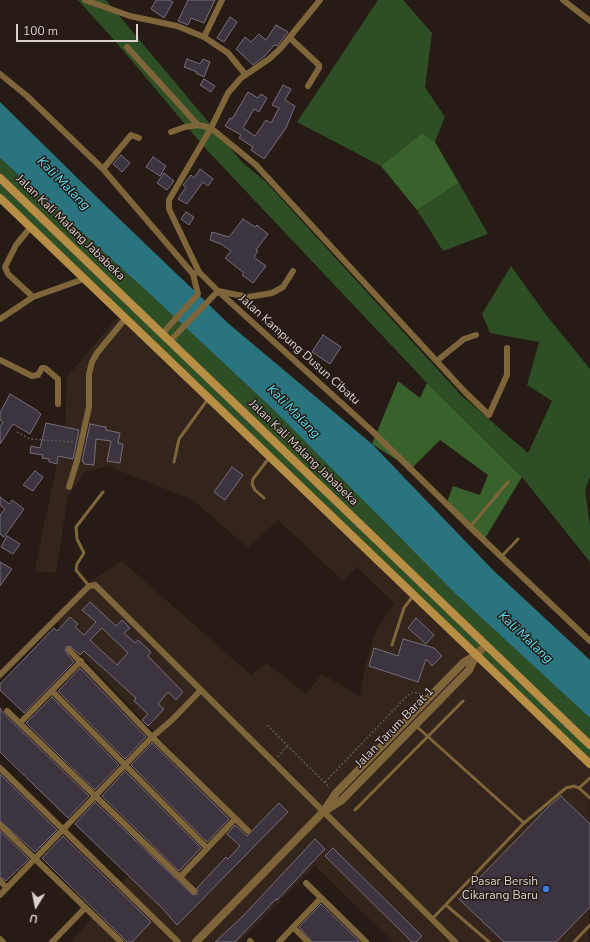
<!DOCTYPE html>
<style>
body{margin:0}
#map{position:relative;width:590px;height:942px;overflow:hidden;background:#261b15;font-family:"Nunito Sans",sans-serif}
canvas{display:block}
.north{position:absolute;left:16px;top:886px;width:40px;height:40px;-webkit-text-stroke:3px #261b15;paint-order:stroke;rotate:190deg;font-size:11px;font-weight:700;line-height:16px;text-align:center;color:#dad2ce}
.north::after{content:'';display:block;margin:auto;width:14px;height:18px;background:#dad2ce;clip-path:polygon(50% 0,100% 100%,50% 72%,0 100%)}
.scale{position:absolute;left:16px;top:24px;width:122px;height:18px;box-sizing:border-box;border:2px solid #dad2ce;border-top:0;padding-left:5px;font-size:12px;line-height:14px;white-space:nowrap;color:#dad2ce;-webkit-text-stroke:3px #261b15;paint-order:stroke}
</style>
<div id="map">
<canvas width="590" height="942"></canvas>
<div class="north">U</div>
<div class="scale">100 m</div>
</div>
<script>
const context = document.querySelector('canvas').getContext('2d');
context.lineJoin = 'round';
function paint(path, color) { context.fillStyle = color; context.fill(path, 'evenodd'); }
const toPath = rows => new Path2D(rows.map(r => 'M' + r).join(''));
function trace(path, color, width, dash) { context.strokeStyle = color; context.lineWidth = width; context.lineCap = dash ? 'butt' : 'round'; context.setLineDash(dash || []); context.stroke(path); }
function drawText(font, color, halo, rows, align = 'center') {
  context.font = font + ' "Nunito Sans",sans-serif'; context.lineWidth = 3; context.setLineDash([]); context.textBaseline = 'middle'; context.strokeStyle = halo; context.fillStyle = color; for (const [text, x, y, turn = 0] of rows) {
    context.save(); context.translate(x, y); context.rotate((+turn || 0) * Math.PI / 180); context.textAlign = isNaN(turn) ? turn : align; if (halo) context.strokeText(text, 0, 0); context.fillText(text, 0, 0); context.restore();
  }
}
paint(toPath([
 [120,314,590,764,589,942,393,942,315,866,240,942,71,942,206,787,72,645,59,625,55,615,90,582,122,561,251,675,267,663,306,694,322,674,360,696,365,667,375,633,394,603,357,567,343,581,278,520,248,548,193,500,108,466,85,472,68,496,56,573,35,571,43,529,65,428,67,377]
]), '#34251c');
paint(toPath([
 [78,0,106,0,242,162,266,182,461,395,528,453,552,401,527,385,539,342,490,333,482,314,511,266,547,316,590,369,590,477,585,490,590,526,590,562,522,477,427,383,206,149,115,41],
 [378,0,403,0,432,33,425,87,445,117,435,142,422,133,381,166,297,122],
 [0,158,156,299,276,412,441,578,590,718,590,764,0,198],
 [459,183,488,234,443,251,417,210]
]), '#2e4e25');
paint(toPath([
 [422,133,435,142,459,183,417,210,381,166],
 [398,381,420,398,427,383,522,477,484,540,446,505,453,486,480,495,488,475,440,440,411,469,372,444]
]), '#39612c');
paint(toPath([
 [0,102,110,210,229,324,372,444,493,570,590,660,590,718,456,594,276,412,150,294,0,158]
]), '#29747f');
const building = toPath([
 [156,0,169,0,173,2,164,18,151,9,156,0],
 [188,0,215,0,204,23,191,18,188,25,178,21,188,0],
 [230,17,237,22,224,42,217,38,230,17],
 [276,25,288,32,277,46,274,45,265,56,253,65,236,49,245,37,251,42,259,34,266,40,276,25],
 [187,59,200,64,203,59,210,62,204,77,196,73,197,72,184,67,187,59],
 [204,79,215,86,211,92,200,85,204,79],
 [283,85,291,89,285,100,295,106,286,128,264,159,251,150,253,147,239,138,241,135,225,126,230,118,232,119,248,92,258,98,261,94,267,98,259,112,254,109,243,128,255,136,266,120,271,123,279,108,272,105,283,85],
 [121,155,130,163,122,172,113,164,121,155],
 [153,157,166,166,160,176,146,167,153,157],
 [200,169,213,179,208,186,203,182,187,204,178,199,186,187,183,185,191,175,194,178,200,169],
 [164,173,174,181,167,190,157,183,164,173],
 [186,212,194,217,189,225,181,219,186,212],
 [243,219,255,227,257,225,268,234,256,250,258,251,254,257,266,266,253,283,242,275,244,273,225,258,231,251,221,244,210,240,212,232,229,237,243,219],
 [323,335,341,347,330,364,312,352,323,335],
 [10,394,38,411,38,412,41,414,30,434,13,424,0,444,0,427,3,422,0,420,0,413,10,394],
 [46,423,79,430,73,459,58,456,57,464,49,462,49,459,42,458,43,455,30,453,31,446,40,448,46,423],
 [90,424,106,427,106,430,120,433,118,443,123,444,120,463,107,461,111,441,96,439,94,465,84,464,84,462,82,461,90,424],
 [232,467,243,475,225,500,214,492,232,467],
 [35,471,43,477,33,491,23,485,35,471],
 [0,497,9,504,12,500,24,509,4,537,0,534,0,515,5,509,0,505,0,497],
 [7,536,20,544,13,554,1,547,7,536],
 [0,562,12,569,0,586,0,562],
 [90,602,116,626,122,620,130,628,124,633,135,643,138,640,151,652,148,656,183,692,176,700,168,692,158,704,164,709,148,726,142,720,148,714,134,701,136,698,84,651,80,655,70,646,66,647,65,651,74,662,24,713,0,690,0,684,54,628,57,631,70,617,78,624,75,627,84,635,96,622,82,610,90,602],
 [102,628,128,653,117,665,90,640,102,628],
 [416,618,434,635,426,644,408,628,416,618],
 [403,639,434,648,442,656,432,666,426,659,418,682,369,666,374,648,398,656,403,639],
 [80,668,146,737,125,759,58,691,80,668],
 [52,697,119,765,95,790,26,723,52,697],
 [0,708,4,714,89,796,68,818,0,752,0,708],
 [152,743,229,819,207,842,131,765,152,743],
 [125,771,201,848,179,871,102,796,125,771],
 [0,774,57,830,35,852,0,821,0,774],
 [561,796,590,824,590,907,556,942,504,942,459,899,549,806,561,796],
 [95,802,193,895,197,894,197,888,226,857,228,859,240,846,227,834,235,825,247,836,279,803,288,812,177,925,163,909,75,824,95,802],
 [0,831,29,859,6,881,0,877,0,831],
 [63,836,151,922,132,942,127,942,42,858,63,836],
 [315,839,325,849,277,900,276,899,235,942,215,942,243,916,315,839],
 [333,848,422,936,416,942,412,942,325,856,333,848],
 [321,904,360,942,312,942,299,927,321,904]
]);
paint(building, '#3c3540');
trace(building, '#766e7a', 1);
trace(toPath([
 [17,432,30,439,74,442],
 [267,725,330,788],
 [278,757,287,746],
 [325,782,408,695,413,692,422,694]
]), '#615752', 1.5, [2, 2]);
trace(toPath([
 [174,462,179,439,208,399],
 [264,498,255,490,252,484,253,479,269,458],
 [470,527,508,482],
 [501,557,518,539],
 [89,586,76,570,77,564,84,553,77,539,76,527,103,492],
 [392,645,404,608,413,596],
 [415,725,524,823],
 [579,788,590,778],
 [355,810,463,701],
 [446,905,489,942],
 [433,918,524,823,566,788,574,786,579,788,590,798],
 [574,942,590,925]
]), '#7f653a', 3);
trace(toPath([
 [85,0,130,16,177,26,204,37,228,53,245,74],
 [563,0,590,21],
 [204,37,222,0],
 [290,38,319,65,319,68,308,86],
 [127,47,198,125],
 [0,74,27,96,103,169,193,274,199,272,218,291,371,430,470,527,590,641],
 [171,132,185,127,198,125,211,128,256,165,465,392,489,415,507,375,507,348],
 [103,169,131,135,139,138],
 [30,228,16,245,5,267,8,274,33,297],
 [199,272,169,209,169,200,211,128,228,93,241,78,269,59,280,49,320,0],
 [0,319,33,297,84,279],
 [162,334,198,294,193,274],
 [170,341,218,291,248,297,272,293,283,287,293,271],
 [0,360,32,376,38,375,42,368,45,368,58,379,58,404],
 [438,360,464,339,476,335],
 [69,487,77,461,89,407,89,374,92,362,97,353,125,319],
 [69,650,152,737,248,831],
 [0,675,89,586,95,585,455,942],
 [52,691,207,848],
 [7,711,194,891],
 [20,723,81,661],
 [0,768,178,942],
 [0,825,121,942],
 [180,877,235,819],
 [0,881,7,888],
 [306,883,366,942],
 [0,895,152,737,172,720,201,690],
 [293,927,308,942],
 [0,939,3,942],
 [250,941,251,942],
 [52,942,85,908],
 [279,942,321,898]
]), '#7f653a', 6);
trace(toPath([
 [326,810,342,800,469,670,476,655],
 [196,942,324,811,336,793,463,663,476,655,486,645]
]), '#7f653a', 8);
trace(toPath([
 [0,178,590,745],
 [0,198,590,764]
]), '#b88d45', 8);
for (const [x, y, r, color] of [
 [546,889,4,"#3f7fe0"]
]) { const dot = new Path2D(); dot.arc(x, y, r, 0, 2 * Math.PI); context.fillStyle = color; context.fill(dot); trace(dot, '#261b15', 1.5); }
drawText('12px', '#dad2ce', '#261b15', [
 ["Jalan Kali Malang Jababeka",70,228,44],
 ["Jalan Kampung Dusun Cibatu",299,350,42],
 ["Jalan Kali Malang Jababeka",303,453,44],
 ["Jalan Tarum Barat 1",395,728,-46]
]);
drawText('12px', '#dad2ce', '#261b15', [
 ["Pasar Bersih",538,882],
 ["Cikarang Baru",538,896]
], 'right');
drawText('italic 13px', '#51e0f5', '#261b15', [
 ["Kali Malang",63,184,45],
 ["Kali Malang",293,412,45],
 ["Kali Malang",525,638,43]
]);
</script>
